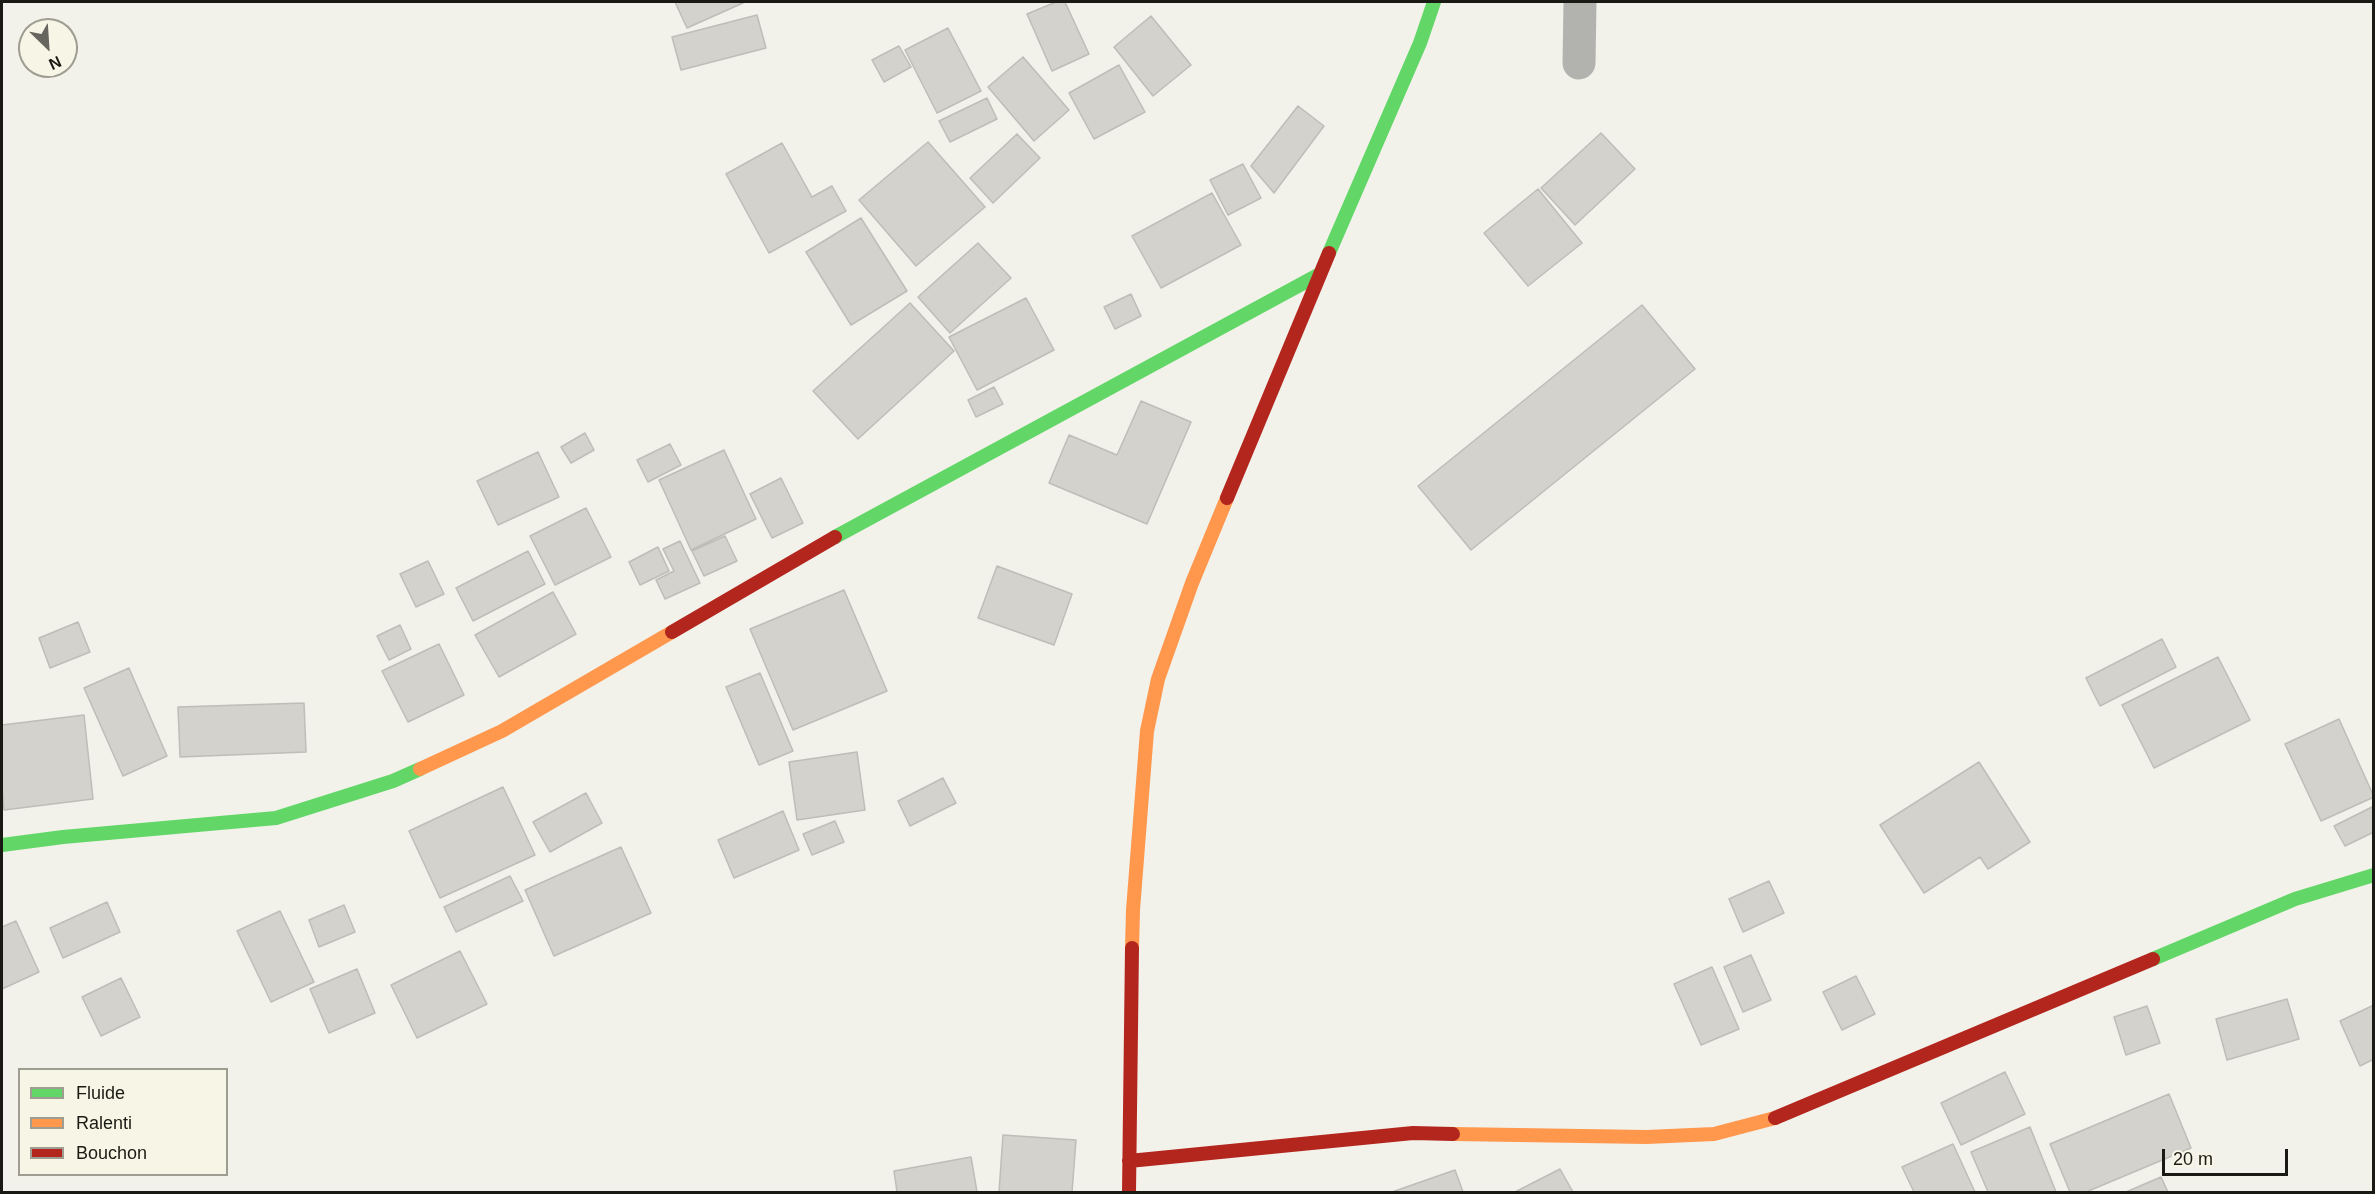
<!DOCTYPE html>
<style>
body{margin:0}
#map{position:relative;width:2375px;height:1194px;overflow:hidden;background:#f2f2ea;font-family:Arial,sans-serif}
canvas{display:block}
.frame{position:absolute;inset:0;border:3px solid #1a1a14;pointer-events:none}
.legend{position:absolute;left:18px;top:1068px;width:210px;height:108px;box-sizing:border-box;background:#f6f5e6;border:2px solid #9e9d92;margin:0;padding:8px 10px;list-style:none;font-size:18px;color:#1a1a14}
.legend li{display:flex;align-items:center;gap:12px;height:30px}
.legend b{width:30px;border:2px solid #9e9d92}
.north{position:absolute;left:18px;top:18px;width:60px;height:60px;box-sizing:border-box;background:#f6f5e6;border:2px solid #9e9d92;border-radius:50%;rotate:155deg;font-size:16px;font-weight:700;line-height:24px;text-align:center;color:#1a1a14}
.north::after{content:'';display:block;margin:auto;width:21px;height:27px;background:#66665f;clip-path:polygon(50% 0,100% 100%,50% 72%,0 100%)}
.scale{position:absolute;left:2162px;top:1149px;width:126px;height:27px;box-sizing:border-box;border:3px solid #1a1a14;border-top:0;padding-left:8px;font-size:18px;line-height:21px;white-space:nowrap;color:#1a1a14;-webkit-text-stroke:4px #f6f5e6;paint-order:stroke}
</style>
<div id="map">
<canvas width="2375" height="1194"></canvas>
<div class="frame"></div>
<ul class="legend">
<li><b style="height:8px;background:#63d668"></b>Fluide</li>
<li><b style="height:8px;background:#ff974d"></b>Ralenti</li>
<li><b style="height:8px;background:#b3261e"></b>Bouchon</li>
</ul>
<div class="north">N</div>
<div class="scale">20 m</div>
</div>
<script>
const context = document.querySelector('canvas').getContext('2d');
context.lineJoin = 'round';
function paint(path, color) { context.fillStyle = color; context.fill(path, 'evenodd'); }
const toPath = rows => new Path2D(rows.map(r => 'M' + r).join(''));
function trace(path, color, width, dash) { context.strokeStyle = color; context.lineWidth = width; context.lineCap = dash ? 'butt' : 'round'; context.setLineDash(dash || []); context.stroke(path); }
const building = toPath([
 [675,2,742,2,743,3,687,28,675,2],
 [1056,2,1065,2,1089,54,1052,71,1027,14,1056,2],
 [757,15,766,48,681,70,672,37,757,15],
 [1151,16,1191,65,1153,96,1114,47,1151,16],
 [948,28,981,91,937,113,905,50,948,28],
 [899,46,911,67,884,82,872,60,899,46],
 [1023,57,1069,110,1034,141,988,87,1023,57],
 [1119,65,1145,112,1094,139,1069,93,1119,65],
 [987,98,997,119,950,142,939,121,987,98],
 [1298,106,1324,126,1274,193,1251,166,1298,106],
 [1601,133,1635,169,1575,225,1541,188,1601,133],
 [1017,134,1040,158,993,203,970,178,1017,134],
 [928,142,985,207,916,266,859,200,928,142],
 [782,143,812,197,832,186,846,211,769,253,726,174,782,143],
 [1243,164,1261,198,1228,215,1210,180,1243,164],
 [1538,189,1582,243,1528,286,1484,233,1538,189],
 [1212,193,1241,245,1161,288,1132,236,1212,193],
 [861,218,907,291,851,325,806,252,861,218],
 [978,243,1011,278,950,333,918,297,978,243],
 [1131,294,1141,316,1115,329,1104,307,1131,294],
 [1026,298,1054,350,977,390,949,337,1026,298],
 [910,303,954,351,858,439,813,391,910,303],
 [1642,305,1695,369,1471,550,1418,486,1642,305],
 [994,387,1003,404,976,417,968,400,994,387],
 [1141,401,1191,422,1147,524,1049,483,1069,435,1117,455,1141,401],
 [585,433,594,450,571,463,561,447,585,433],
 [670,444,681,465,648,482,637,460,670,444],
 [724,450,756,519,691,550,659,480,724,450],
 [538,452,559,497,498,525,477,481,538,452],
 [781,478,803,523,772,538,750,494,781,478],
 [586,508,611,557,555,585,530,536,586,508],
 [725,536,737,561,704,576,692,551,725,536],
 [680,541,700,583,665,599,656,580,674,571,663,549,680,541],
 [658,547,669,571,640,585,629,562,658,547],
 [528,551,545,584,473,621,456,588,528,551],
 [428,561,444,594,416,607,400,574,428,561],
 [997,566,1072,594,1054,645,978,618,997,566],
 [844,590,887,691,793,730,750,629,844,590],
 [553,592,576,634,499,677,475,635,553,592],
 [78,622,90,652,50,668,39,638,78,622],
 [400,625,411,649,389,660,377,636,400,625],
 [2162,639,2176,667,2100,706,2086,678,2162,639],
 [439,644,464,695,408,722,382,671,439,644],
 [2218,657,2250,720,2154,768,2122,705,2218,657],
 [129,668,167,756,123,776,84,688,129,668],
 [760,673,793,751,759,765,726,687,760,673],
 [304,703,306,752,180,757,178,707,304,703],
 [84,715,93,799,4,810,2,786,2,725,84,715],
 [2339,719,2374,797,2321,821,2285,744,2339,719],
 [857,752,865,810,797,820,789,762,857,752],
 [1979,762,2030,842,1988,869,1980,857,1924,893,1880,825,1979,762],
 [943,778,956,803,910,826,898,801,943,778],
 [503,787,535,855,440,898,409,831,503,787],
 [586,793,602,823,550,852,533,822,586,793],
 [2374,806,2374,832,2345,846,2334,826,2374,806],
 [783,811,799,850,734,878,718,840,783,811],
 [835,821,844,842,812,855,803,834,835,821],
 [621,847,651,913,554,956,525,890,621,847],
 [510,876,523,901,456,932,444,907,510,876],
 [1769,881,1784,913,1743,932,1729,899,1769,881],
 [107,902,120,932,63,958,50,928,107,902],
 [344,905,355,932,319,947,309,920,344,905],
 [280,911,314,982,271,1002,237,931,280,911],
 [16,921,39,972,2,989,2,927,16,921],
 [460,951,487,1004,417,1038,391,985,460,951],
 [1751,955,1771,1000,1743,1012,1724,967,1751,955],
 [1712,967,1739,1029,1701,1045,1674,984,1712,967],
 [357,969,375,1013,329,1033,310,989,357,969],
 [1856,976,1875,1014,1842,1030,1823,992,1856,976],
 [121,978,140,1017,101,1036,82,997,121,978],
 [2287,999,2299,1039,2227,1060,2216,1019,2287,999],
 [2374,1005,2374,1059,2360,1066,2340,1021,2374,1005],
 [2147,1006,2160,1043,2126,1055,2114,1017,2147,1006],
 [2005,1072,2025,1114,1961,1145,1941,1103,2005,1072],
 [2169,1094,2191,1148,2086,1192,2070,1192,2050,1144,2169,1094],
 [2030,1127,2056,1192,1988,1192,1971,1152,2030,1127],
 [1003,1135,1076,1140,1072,1192,999,1192,1003,1135],
 [1953,1144,1975,1192,1914,1192,1902,1167,1953,1144],
 [971,1157,977,1192,897,1192,894,1171,971,1157],
 [1560,1169,1573,1192,1515,1192,1560,1169],
 [1455,1170,1463,1192,1392,1192,1455,1170],
 [2161,1177,2168,1192,2126,1192,2161,1177]
]);
paint(building, '#d4d2cc');
trace(building, '#bebdb7', 1.5);
trace(toPath([
 [1579,63,1580,2]
]), '#b2b3af', 33);
trace(toPath([
 [1329,253,1420,43,1434,2],
 [835,537,1320,274],
 [2,845,63,837,276,818,393,781,420,769],
 [2153,959,2295,899,2374,875]
]), '#63d668', 14);
trace(toPath([
 [420,769,502,731,672,632],
 [1132,948,1133,910,1147,731,1158,679,1192,583,1227,498],
 [1453,1134,1647,1137,1714,1134,1775,1118]
]), '#ff974d', 14);
trace(toPath([
 [1227,498,1329,253],
 [672,632,835,537],
 [1775,1118,2153,959],
 [1129,1161,1413,1133,1453,1134],
 [1129,1192,1132,948]
]), '#b3261e', 14);
</script>
